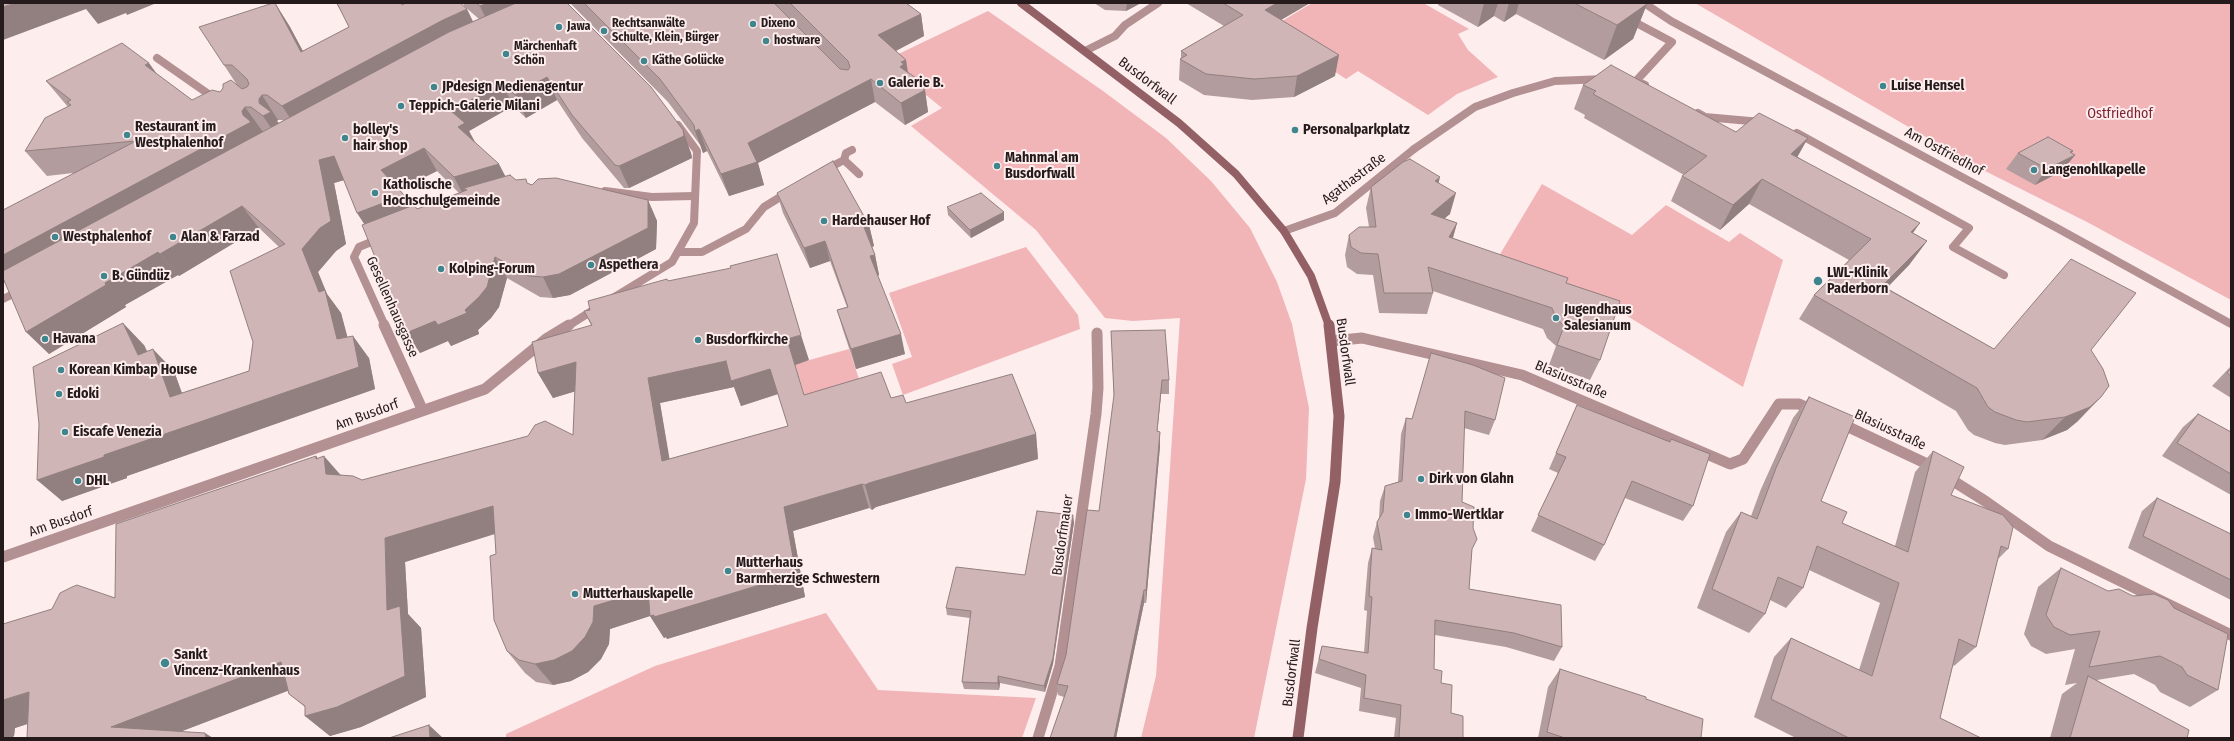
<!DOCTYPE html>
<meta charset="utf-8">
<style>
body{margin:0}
#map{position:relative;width:2234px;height:741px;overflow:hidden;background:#feeded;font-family:"Fira Sans Condensed",sans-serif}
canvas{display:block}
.frame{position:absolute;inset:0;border:4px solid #251b1c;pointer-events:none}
</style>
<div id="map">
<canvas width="2234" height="741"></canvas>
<div class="frame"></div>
</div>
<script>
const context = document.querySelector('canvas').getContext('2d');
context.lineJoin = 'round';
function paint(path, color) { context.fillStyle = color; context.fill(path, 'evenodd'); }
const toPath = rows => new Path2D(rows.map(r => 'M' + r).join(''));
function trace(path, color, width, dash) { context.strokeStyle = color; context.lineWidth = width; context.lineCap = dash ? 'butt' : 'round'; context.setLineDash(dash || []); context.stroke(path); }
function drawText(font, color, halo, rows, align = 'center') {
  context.font = font + ' "Fira Sans Condensed",sans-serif'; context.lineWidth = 4; context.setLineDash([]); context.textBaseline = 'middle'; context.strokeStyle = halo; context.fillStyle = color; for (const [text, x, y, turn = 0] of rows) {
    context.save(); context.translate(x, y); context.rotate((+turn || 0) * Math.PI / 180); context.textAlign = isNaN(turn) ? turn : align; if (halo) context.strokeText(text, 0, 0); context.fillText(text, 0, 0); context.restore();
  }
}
paint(toPath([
 [1312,3,1425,4,1469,29,1458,34,1468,50,1498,77,1457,94,1428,115,1358,71,1346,79,1269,29],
 [1695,3,2231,3,2231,300,2087,222,1981,169],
 [988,11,1103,91,1166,138,1211,181,1250,228,1277,282,1292,324,1309,408,1306,479,1254,738,1141,738,1156,676,1180,318,1133,321,1105,318,1036,230,911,126,942,108,884,61],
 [1542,184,1632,235,1666,205,1729,242,1740,233,1783,260,1743,387,1624,314,1493,266],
 [1026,247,1078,315,1080,329,903,395,892,364,912,357,889,293],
 [849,349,867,403,812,420,795,364],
 [826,613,878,690,1036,698,1022,738,506,738,506,734,655,666]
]), '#f1b4b7');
trace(toPath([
 [1627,18,1672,42,1636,81,1645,85],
 [1085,51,1115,36,1125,25,1158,3],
 [157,58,217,100],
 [1698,113,1705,117,1761,122],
 [1797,133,1969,228,1953,247,2004,275],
 [1414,149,1475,107,1513,93,1555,81,1605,79],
 [844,160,859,174],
 [823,171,844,160,846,153,852,150],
 [605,191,652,197,694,196],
 [381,238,359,247,354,257,385,326],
 [678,252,702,252,746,229,764,207,790,191]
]), '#b39092', 8);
trace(toPath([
 [384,325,422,409]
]), '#b39092', 11);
trace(toPath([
 [1644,3,1671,21,2057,228,2231,324],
 [1284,231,1335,213,1414,149],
 [613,298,672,262,694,223,697,151,678,125],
 [3,299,23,289],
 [568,326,598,307]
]), '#b39092', 8);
trace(toPath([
 [1332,341,1362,338,1522,375,1730,464,1743,459,1779,404,1799,404,1814,411],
 [1840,423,1923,462,1985,501,2049,546,2231,635],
 [3,557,485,389,546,339,569,325],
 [1038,738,1060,666,1096,414,1098,388,1097,333]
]), '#b39092', 11);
trace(toPath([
 [1021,3,1179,123,1236,174,1284,231,1311,276,1329,326]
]), '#936165', 8);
trace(toPath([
 [1298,738,1312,628,1335,482,1339,416,1329,325]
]), '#936165', 11);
paint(toPath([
 [275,3,290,27,303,52,349,27,342,13,336,3,401,3,402,5,473,22,479,19,464,6,463,3,567,3,691,153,692,158,629,188,624,188,582,138,557,100,526,118,513,106,469,131,475,142,506,177,516,180,532,185,648,200,657,221,656,249,570,295,553,298,540,297,507,278,499,307,491,318,478,330,479,334,451,346,448,341,420,353,365,225,344,180,334,183,346,244,336,251,318,272,327,294,341,313,347,337,369,358,375,389,127,476,127,478,62,501,144,345,147,351,174,371,182,393,249,371,279,247,259,228,179,276,178,275,125,305,126,307,49,354,5,282,3,283,73,173,47,176,25,151,68,107,46,81,156,74,192,100,220,92,237,85,224,65],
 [278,120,284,120,279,123,277,121],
 [437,171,459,193,417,209,411,206,400,190],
 [570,3,906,3,921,14,924,36,896,51,906,60,908,72,917,84,925,90,928,112,905,125,875,102,758,163,764,185,729,196,707,151,703,153,701,146,668,102],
 [1094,3,1141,3,1126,11,1105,10],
 [1186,3,1310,3,1281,20,1335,76,1294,97,1252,100,1204,95,1179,80,1180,59,1181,59,1181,51,1224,26],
 [1438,3,1645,3,1647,4,1633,39,1604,60,1516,14,1504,22,1494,16,1478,27,1438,5],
 [1583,85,1736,132,1798,157,1913,233,1927,241,1909,265,1887,288,1994,349,2091,350,2078,421,2067,430,2042,440,2005,445,1995,443,1974,435,1968,430,1956,411,1799,319,1814,295,1849,260,1749,204,1720,230,1671,201,1682,176,1684,175,1584,118,1585,115,1574,109],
 [2018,153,2071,153,2075,155,2062,171,2035,185,2006,169],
 [1438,183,1450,214,1444,218,1457,223,1453,238,1566,283,1600,360,1590,380,1549,365,1556,346,1547,338,1543,329,1433,291,1433,293,1427,314,1379,313,1373,275,1357,274,1347,267,1345,255,1349,235,1369,227,1366,208,1371,187],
 [777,193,869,225,874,246,872,247,875,255,879,275,878,276,905,354,856,369,843,330,837,310,847,307,830,261,810,268,783,213],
 [947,207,1004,220,971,238,948,215],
 [668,281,809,360,795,365,804,395,891,398,906,403,1036,434,1038,459,876,507,872,510,869,508,793,531,805,597,667,639,666,637,664,638,650,616,610,629,609,644,601,659,588,672,571,681,553,685,536,682,525,673,507,651,496,554,495,534,405,562,408,614,421,628,426,697,361,727,330,736,305,716,305,707,289,694,288,690,182,731,27,724,15,728,14,736,3,738,115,598,316,456,317,458,341,475,362,480,573,435,575,391,553,398,538,373,591,325,584,311,590,310],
 [734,387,741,406,778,394,788,426,669,459,660,403],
 [1111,331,1169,380,1169,394,1161,394,1157,432,1160,432,1160,446,1146,603,1144,603,1116,738,1050,738,1064,697,1058,695,1057,684,1066,655,1099,511,1114,399],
 [1431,353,1495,420,1489,435,1464,428,1462,502,1472,550,1469,589,1562,647,1554,661,1506,647,1435,635,1434,669,1441,683,1451,713,1463,738,1394,738,1396,718,1359,711,1361,688,1315,673,1322,646,1364,653,1367,611,1364,610,1368,563,1372,548,1375,549,1373,537,1377,522,1379,519,1380,501,1385,486,1398,482,1401,434,1406,418,1412,419],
 [2231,366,2231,398,2212,386],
 [1809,397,1821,501,1842,523,1895,546,1915,472,1933,451,1951,495,2008,549,1998,559,1976,647,1954,666,1953,665,1940,718,1981,738,1796,738,1754,717,1774,657,1791,638,1859,670,1880,603,1809,570,1803,588,1786,608,1770,600,1765,614,1749,633,1697,608,1726,532,1741,512,1751,516,1761,489,1793,418],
 [1577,405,1669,442,1671,439,1693,506,1683,521,1625,498,1604,545,1595,561,1531,531,1558,473,1549,469],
 [2198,414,2231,432,2231,495,2162,456,2183,427],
 [2157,498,2231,534,2231,600,2128,548,2142,511],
 [1074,522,1053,664,1045,692,1000,683,999,690,964,689,962,682,970,618,947,615,946,608,1025,575],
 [2061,568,2218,690,2190,707,2160,692,2155,685,2134,674,2097,680,2187,738,2050,738,2062,694,2077,683,2065,685,2075,649,2046,654,2031,646,2024,634,2038,587],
 [1560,669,1646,699,1701,738,1538,738,1548,687]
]), '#b39c9d');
paint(toPath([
 [15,3,153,3,154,4,127,15,126,13,98,24,86,9,3,40,3,7],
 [275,3,290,27,317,77,301,52],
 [488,3,547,3,491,29,480,6],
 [1127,3,1141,3,1126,11],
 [1277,3,1310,3,1262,31,1265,10],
 [1484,3,1498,3,1494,16,1478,27],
 [1509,3,1519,3,1516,14,1504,22],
 [1647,4,1633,39,1604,60,1617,25],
 [467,9,479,34,299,131,282,106,443,20],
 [921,14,924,36,882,58,878,35],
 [1339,55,1335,76,1294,97,1297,76],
 [906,60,909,82,900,67,901,62],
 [149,63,167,88,145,65],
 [547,77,557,100,526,118,515,95],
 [916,78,918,93,925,90,928,112,905,125,901,103,911,81],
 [871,79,875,102,758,163,764,185,729,196,721,174,748,143],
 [502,83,513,106,469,131,477,146,458,127,451,111],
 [262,95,278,120,277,121,288,137,280,141,263,116,259,99],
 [245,107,263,132,3,283,3,255,243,115,242,111],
 [699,129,707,151,703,153,695,131],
 [683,130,691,153,692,158,629,188,619,166],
 [1808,138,1794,163,1791,154],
 [424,148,437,171,394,192,381,170],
 [2073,151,2066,160,2075,155,2062,171,2035,185,2047,169],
 [334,156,348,179,334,183,346,244,336,251,318,272,327,294,341,313,354,361,337,339,319,292,302,249,319,160],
 [499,164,511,187,467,190,464,188,470,198,466,200,454,177],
 [1440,177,1435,198,1435,181],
 [1762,179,1749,204,1720,230,1733,205],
 [1456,193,1450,214,1425,235,1431,214],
 [404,195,418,217,372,236,357,213],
 [648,200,657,221,656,249,570,295,553,298,543,277],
 [242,206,259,228,179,276,160,254],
 [1004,212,1004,220,971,238,970,230],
 [1457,223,1451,244,1449,237],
 [1920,223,1903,247,1911,232],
 [869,225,874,246,869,248,864,227],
 [825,241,830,261,810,268,804,248],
 [1927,241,1909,265,1865,310,1882,286],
 [158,252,178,275,125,305,126,307,49,354,26,332,105,283],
 [875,255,879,275,874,277,870,256],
 [495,257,507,278,499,307,491,318,478,330,479,334,451,346,448,341,420,353,406,333,435,321],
 [123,323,144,345,159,377,138,355],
 [901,334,905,354,856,369,851,349],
 [801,335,809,360,795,365,787,339],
 [353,336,369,358,375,389,127,476,127,478,62,501,37,480,104,455],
 [153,349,174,371,191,419,170,397],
 [726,361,770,369,778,394,741,406,734,387,660,403,674,485,662,461,648,378],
 [576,362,590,387,553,398,538,373],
 [1162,380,1161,394,1156,445,1157,431],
 [2101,397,2078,421,2067,430,2042,440,2065,417],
 [1160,432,1160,446,1146,603,1146,590],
 [1036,434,1038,459,876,507,872,510,865,485,869,483],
 [316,456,325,467,324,456,345,480,326,474,316,459],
 [862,484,869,508,793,531,805,597,667,639,666,637,664,638,650,616,610,629,609,644,601,659,588,672,571,681,553,685,535,664,594,606,784,507],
 [493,506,510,529,405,562,408,614,421,628,426,697,361,727,330,736,305,716,387,610,385,538],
 [1073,515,1074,522,1053,664,1045,692,1044,686],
 [1144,590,1144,603,1116,738,1114,738],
 [281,662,306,684,164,738,111,727],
 [998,676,1000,683,999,690,998,683],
 [29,692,62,713,15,728,14,736,12,738,3,738,3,700],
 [429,725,443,738,430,738],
 [205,733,213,738,206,738]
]), '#927f7f');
const building = toPath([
 [3,3,15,3,3,7,3,3],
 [273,3,275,3,301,52,349,27,337,3,401,3,402,5,406,3,460,3,467,9,443,20,282,106,267,95,262,95,259,99,259,103,271,112,263,116,251,107,245,107,242,111,243,115,251,122,3,255,3,210,136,141,25,151,45,118,71,105,67,102,71,100,46,81,122,43,149,63,145,65,192,100,212,90,220,92,223,88,223,84,231,80,242,89,247,87,249,84,247,79,232,65,224,65,199,27,273,3],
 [476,3,488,3,480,6,476,3],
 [516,3,567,3,651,87,683,130,684,136,619,166,615,165,572,115,547,77,515,95,502,83,451,111,465,123,458,127,499,164,454,177,424,148,381,170,404,195,357,213,334,156,319,160,331,221,320,228,302,249,319,292,325,290,337,339,353,336,359,367,104,455,104,457,37,480,39,424,33,367,123,323,138,355,153,349,170,397,249,371,253,342,230,271,285,244,242,206,160,254,158,252,105,283,106,285,26,332,3,278,3,271,449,32,516,3],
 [584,3,774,3,840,69,848,70,850,67,848,61,790,3,906,3,921,14,878,35,906,60,901,62,904,64,900,67,916,78,911,81,925,90,901,103,871,79,748,143,757,162,721,174,699,129,695,131,694,125,660,79,584,3],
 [1223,3,1277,3,1265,10,1339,55,1297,76,1254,79,1206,74,1180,59,1187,55,1181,51,1243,15,1223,3],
 [1574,3,1645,3,1647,4,1617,25,1574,3],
 [1611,65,1736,132,1759,113,1808,138,1791,154,1920,223,1911,232,1927,241,1882,286,1994,349,2071,259,2136,293,2091,350,2103,369,2109,386,2101,397,2090,407,2065,417,2027,422,2016,420,1995,412,1988,407,1977,388,1814,295,1871,239,1762,179,1733,205,1682,176,1707,156,1593,94,1596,91,1583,85,1611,65],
 [2048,137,2073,151,2070,152,2075,155,2047,169,2018,153,2048,137],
 [1410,159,1440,177,1435,181,1456,193,1431,214,1457,223,1449,237,1568,278,1566,283,1620,301,1600,360,1557,345,1564,326,1556,318,1552,308,1428,267,1433,293,1384,293,1378,254,1361,253,1351,247,1349,235,1359,227,1376,227,1371,187,1403,162,1410,159],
 [833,161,869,225,864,227,875,255,870,256,901,334,851,349,837,310,848,307,825,241,804,248,777,193,833,161],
 [510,175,516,180,526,179,527,183,532,185,538,179,556,178,648,200,648,228,559,274,543,277,529,276,495,257,487,287,479,297,465,310,467,313,438,325,435,321,406,333,362,225,414,205,417,209,467,190,464,188,510,175],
 [981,193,1004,212,970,230,947,207,981,193],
 [777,254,801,335,787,339,804,395,881,372,891,398,903,395,906,403,1012,374,1036,434,869,483,865,485,862,484,784,507,796,574,654,617,654,615,650,616,648,590,594,606,593,622,585,637,572,651,554,660,535,664,519,660,507,651,494,620,490,556,496,554,493,506,385,538,387,610,400,606,405,676,337,707,305,716,305,706,289,694,281,662,111,727,205,733,206,738,27,738,29,692,3,700,3,624,52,609,60,593,72,587,77,585,115,598,116,524,316,456,316,459,324,456,326,474,353,476,362,480,528,436,535,425,545,421,573,435,576,362,538,373,532,342,592,325,584,311,590,310,588,301,667,279,668,281,731,268,730,266,777,254],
 [726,361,731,381,770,369,788,426,662,461,648,378,726,361],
 [1165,330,1169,380,1162,380,1157,431,1160,432,1146,590,1144,590,1114,738,1050,738,1068,686,1057,684,1066,655,1087,510,1099,511,1114,395,1111,331,1165,330],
 [1431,353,1473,365,1505,378,1495,420,1465,411,1462,502,1474,507,1473,528,1477,539,1472,549,1469,589,1561,605,1562,647,1514,633,1435,620,1434,669,1442,671,1441,683,1452,685,1451,713,1463,716,1463,738,1399,738,1401,705,1364,698,1366,675,1319,659,1322,646,1368,653,1372,597,1369,596,1372,548,1382,550,1377,522,1383,512,1385,486,1402,481,1406,418,1412,419,1431,353],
 [2231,368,2231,376,2227,373,2231,368],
 [1809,397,1855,417,1821,501,1847,512,1842,523,1908,552,1933,451,1964,467,1951,495,2003,515,2013,527,2008,549,2001,546,1976,647,1959,639,1940,718,1981,738,1849,738,1771,699,1791,638,1872,676,1899,583,1817,546,1803,588,1778,577,1765,614,1712,589,1741,512,1757,519,1776,468,1809,397],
 [1577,405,1670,442,1671,439,1710,454,1693,506,1632,481,1604,545,1538,515,1566,457,1556,453,1577,405],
 [2198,414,2231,432,2231,474,2177,443,2198,414],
 [2157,498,2231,534,2231,580,2143,536,2157,498],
 [1037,511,1073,515,1053,658,1044,686,998,676,998,683,962,682,971,611,946,608,956,567,1025,575,1037,511],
 [2061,568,2108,591,2119,589,2133,596,2154,594,2168,600,2174,608,2228,634,2218,690,2187,675,2182,667,2160,656,2089,667,2100,631,2070,635,2054,627,2046,615,2061,568],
 [1560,669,1646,697,1646,699,1703,719,1701,738,1565,738,1547,732,1560,669],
 [2088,676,2189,730,2187,738,2070,738,2088,676],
 [429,725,430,738,389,738,429,725]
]);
paint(building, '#d0b5b6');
trace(building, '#927f7f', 1);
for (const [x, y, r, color] of [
 [753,24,4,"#3e858e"],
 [559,27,4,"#3e858e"],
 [604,31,4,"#3e858e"],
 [766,41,4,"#3e858e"],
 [506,54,4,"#3e858e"],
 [644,61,4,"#3e858e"],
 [880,83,4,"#3e858e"],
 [1883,86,4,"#3e858e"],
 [434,87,4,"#3e858e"],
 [401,106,4,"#3e858e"],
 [1295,130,4,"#3e858e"],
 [127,135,4,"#3e858e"],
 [345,138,4,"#3e858e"],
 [997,166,4,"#3e858e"],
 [2034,170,4,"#3e858e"],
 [375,193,4,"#3e858e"],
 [824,221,4,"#3e858e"],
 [55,237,4,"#3e858e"],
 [173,237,4,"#3e858e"],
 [591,265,4,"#3e858e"],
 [441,269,4,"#3e858e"],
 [104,276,4,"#3e858e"],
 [1818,281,5,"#3e858e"],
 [1556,318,4,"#3e858e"],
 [45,339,4,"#3e858e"],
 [698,340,4,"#3e858e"],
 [61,370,4,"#3e858e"],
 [59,394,4,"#3e858e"],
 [65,432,4,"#3e858e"],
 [1421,479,4,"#3e858e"],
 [78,481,4,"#3e858e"],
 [1407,515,4,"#3e858e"],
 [728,571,4,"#3e858e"],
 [575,594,4,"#3e858e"],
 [165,663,5,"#3e858e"]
]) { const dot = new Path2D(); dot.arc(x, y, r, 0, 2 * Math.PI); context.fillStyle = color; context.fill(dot); trace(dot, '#feeded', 1.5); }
drawText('bold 12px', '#251b1c', '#feeded', [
 ["Rechtsanwälte",612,24],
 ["Schulte, Klein, Bürger",612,38],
 ["Dixeno",761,24],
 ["Jawa",567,27],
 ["hostware",774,41],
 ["Märchenhaft",514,47],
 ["Schön",514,61],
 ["Käthe Golücke",652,61]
], 'left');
drawText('14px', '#251b1c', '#feeded', [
 ["Busdorfwall",1147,81,37],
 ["Am Ostfriedhof",1944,152,28],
 ["Agathastraße",1354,179,-37],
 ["Gesellenhausgasse",392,307,66],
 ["Busdorfwall",1345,352,82],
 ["Blasiusstraße",1571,380,23],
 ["Am Busdorf",367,415,-20],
 ["Blasiusstraße",1890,430,25],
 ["Am Busdorf",61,522,-19],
 ["Busdorfmauer",1063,535,-82],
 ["Busdorfwall",1292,673,-83]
]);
drawText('bold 14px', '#251b1c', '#feeded', [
 ["Galerie B.",888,83],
 ["Luise Hensel",1891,86],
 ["JPdesign Medienagentur",442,87],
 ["Teppich-Galerie Milani",409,106],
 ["Restaurant im",135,127],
 ["Westphalenhof",135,143],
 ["bolley's",353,130],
 ["hair shop",353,146],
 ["Personalparkplatz",1303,130],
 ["Mahnmal am",1005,158],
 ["Busdorfwall",1005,174],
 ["Langenohlkapelle",2042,170],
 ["Katholische",383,185],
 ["Hochschulgemeinde",383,201],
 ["Hardehauser Hof",832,221],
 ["Westphalenhof",63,237],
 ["Alan & Farzad",181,237],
 ["Aspethera",599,265],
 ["Kolping-Forum",449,269],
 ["LWL-Klinik",1827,273],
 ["Paderborn",1827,289],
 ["B. Gündüz",112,276],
 ["Jugendhaus",1564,310],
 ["Salesianum",1564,326],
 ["Havana",53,339],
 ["Busdorfkirche",706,340],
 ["Korean Kimbap House",69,370],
 ["Edoki",67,394],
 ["Eiscafe Venezia",73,432],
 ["Dirk von Glahn",1429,479],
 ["DHL",86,481],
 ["Immo-Wertklar",1415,515],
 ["Mutterhaus",736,563],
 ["Barmherzige Schwestern",736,579],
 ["Mutterhauskapelle",583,594],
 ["Sankt",174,655],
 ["Vincenz-Krankenhaus",174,671]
], 'left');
drawText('14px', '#7d2232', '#feeded', [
 ["Ostfriedhof",2120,114]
]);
</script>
